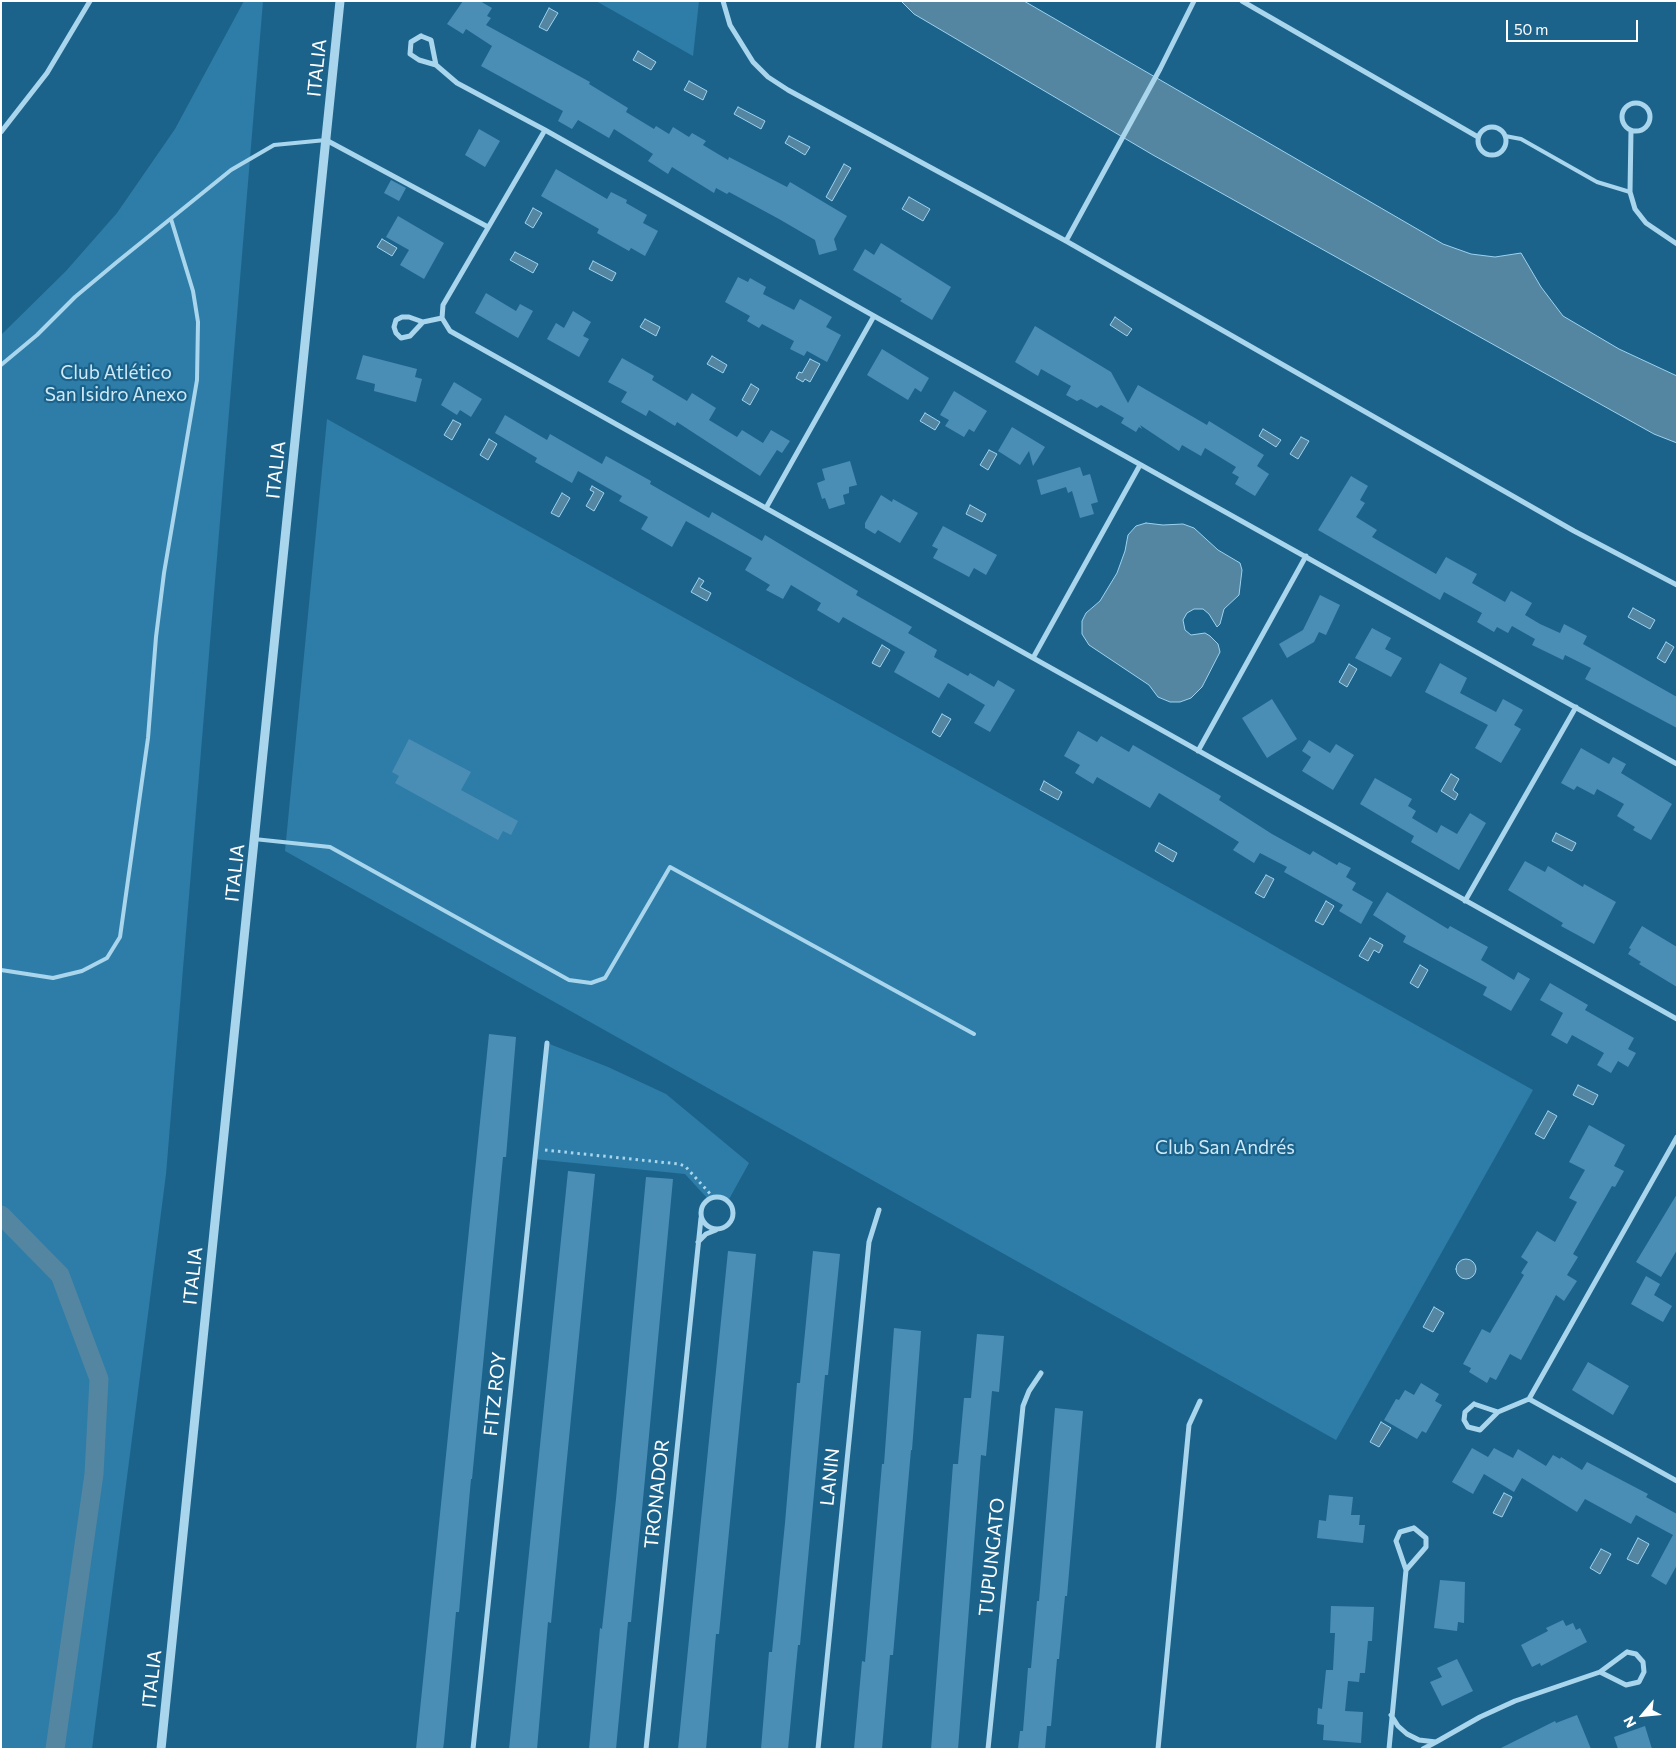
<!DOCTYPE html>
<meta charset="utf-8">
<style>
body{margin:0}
#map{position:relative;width:1678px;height:1750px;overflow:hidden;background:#1c638c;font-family:Commissioner,sans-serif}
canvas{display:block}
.frame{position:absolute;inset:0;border:2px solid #fff;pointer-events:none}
.north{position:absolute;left:1618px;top:1690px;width:50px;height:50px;-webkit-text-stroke:4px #1c638c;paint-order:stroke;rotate:242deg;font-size:14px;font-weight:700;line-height:20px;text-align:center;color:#fff}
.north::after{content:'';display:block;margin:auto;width:18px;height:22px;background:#fff;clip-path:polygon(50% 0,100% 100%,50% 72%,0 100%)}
.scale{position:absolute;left:1506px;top:20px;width:132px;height:22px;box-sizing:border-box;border:2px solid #fff;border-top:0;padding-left:6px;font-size:15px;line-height:18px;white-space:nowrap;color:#fff;-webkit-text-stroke:4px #1c638c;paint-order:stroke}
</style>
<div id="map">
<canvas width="1678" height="1750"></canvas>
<div class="frame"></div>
<div class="north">N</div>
<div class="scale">50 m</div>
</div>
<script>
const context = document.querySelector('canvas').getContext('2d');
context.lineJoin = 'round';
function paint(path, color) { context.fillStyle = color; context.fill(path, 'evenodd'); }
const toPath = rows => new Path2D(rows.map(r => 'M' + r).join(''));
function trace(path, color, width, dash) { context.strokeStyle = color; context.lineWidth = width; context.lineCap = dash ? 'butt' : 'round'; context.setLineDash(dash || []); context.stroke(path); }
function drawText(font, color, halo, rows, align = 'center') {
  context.font = font + ' Commissioner,sans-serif'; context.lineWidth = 4.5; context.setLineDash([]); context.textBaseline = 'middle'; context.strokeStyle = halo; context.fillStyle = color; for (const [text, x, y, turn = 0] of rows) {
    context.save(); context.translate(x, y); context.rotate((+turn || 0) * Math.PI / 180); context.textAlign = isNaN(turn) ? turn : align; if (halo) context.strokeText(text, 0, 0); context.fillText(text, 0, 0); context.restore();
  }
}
paint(toPath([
 [244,1,263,1,166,1174,92,1749,1,1749,1,335,66,271,117,213,175,129],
 [596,1,699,1,693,56],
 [327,419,1533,1090,1336,1440,285,851],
 [547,1043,608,1067,666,1094,749,1163,728,1201,718,1197,708,1199,685,1174,534,1159]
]), '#2d7da8');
const water = toPath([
 [901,1,1024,1,1443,244,1471,254,1495,257,1521,253,1541,287,1563,316,1619,349,1677,376,1677,443,1654,434,1153,155,914,14,901,1],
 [549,8,558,13,547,31,539,27,549,8],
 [638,51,656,62,651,70,633,60,638,51],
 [689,81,707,91,703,100,684,90,689,81],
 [738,107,765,121,761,129,734,114,738,107],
 [789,136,810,147,805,155,785,143,789,136],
 [844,164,851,168,832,201,826,197,844,164],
 [909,197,930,209,923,221,902,209,909,197],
 [533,208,542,213,533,228,525,223,533,208],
 [382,239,397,248,392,256,377,247,382,239],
 [515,252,538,264,533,273,510,260,515,252],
 [593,261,616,273,612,281,589,269,593,261],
 [1115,317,1132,329,1127,336,1110,325,1115,317],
 [645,319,660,327,656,336,640,327,645,319],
 [712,356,727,365,723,373,707,364,712,356],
 [810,359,820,364,810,382,805,379,803,382,796,378,799,372,802,373,810,359],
 [751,384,759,389,750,405,742,400,751,384],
 [925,413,940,422,935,430,920,421,925,413],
 [453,420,461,424,452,440,444,435,453,420],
 [1263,429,1281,440,1276,447,1259,436,1263,429],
 [1301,437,1309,441,1298,459,1290,454,1301,437],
 [489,439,497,444,488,460,480,455,489,439],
 [989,450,997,454,988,470,980,465,989,450],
 [592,486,604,493,594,511,586,506,594,492,590,490,592,486],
 [562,493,570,498,559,517,551,513,562,493],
 [970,505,986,514,982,522,966,514,970,505],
 [1146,523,1163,525,1183,524,1194,528,1218,550,1240,563,1242,570,1239,595,1224,609,1220,624,1217,627,1209,614,1203,609,1194,609,1187,613,1183,620,1185,630,1191,635,1205,633,1210,636,1218,644,1220,652,1202,687,1191,698,1180,702,1170,702,1158,697,1149,685,1089,645,1082,634,1082,621,1086,613,1100,601,1117,573,1125,551,1128,535,1136,526,1146,523],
 [699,578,704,581,700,587,711,593,707,601,691,592,699,578],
 [1633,608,1655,620,1650,629,1628,617,1633,608],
 [1666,642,1674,647,1665,663,1657,658,1666,642],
 [882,645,890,650,880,667,872,663,882,645],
 [1349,664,1357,669,1347,687,1339,682,1349,664],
 [942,714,951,719,940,737,932,732,942,714],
 [1451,774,1459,779,1453,790,1458,794,1455,800,1441,791,1451,774],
 [1044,781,1062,792,1058,800,1040,790,1044,781],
 [1556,833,1576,843,1572,851,1552,841,1556,833],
 [1159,843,1177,853,1173,862,1155,851,1159,843],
 [1266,875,1274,879,1264,898,1255,893,1266,875],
 [1326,901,1334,906,1323,925,1315,921,1326,901],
 [1370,938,1383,945,1379,953,1374,950,1368,961,1359,956,1370,938],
 [1420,965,1428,970,1418,988,1410,983,1420,965],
 [1578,1085,1598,1095,1593,1105,1573,1095,1578,1085],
 [1548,1111,1557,1116,1544,1139,1535,1134,1548,1111],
 '1456 1269a10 10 0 1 1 20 0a10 10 0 1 1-20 0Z',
 [1434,1307,1444,1313,1433,1332,1423,1327,1434,1307],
 [1381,1422,1391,1428,1379,1447,1370,1442,1381,1422],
 [1504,1493,1512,1497,1502,1517,1493,1513,1504,1493],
 [1638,1538,1649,1544,1638,1564,1627,1559,1638,1538],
 [1601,1549,1611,1554,1600,1574,1590,1568,1601,1549]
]);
paint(water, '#5486a1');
trace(water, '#9cd2ef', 1);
trace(toPath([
 [1,1215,60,1275,99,1379,94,1474,55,1749]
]), '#5486a1', 19);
paint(toPath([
 [463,1,480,1,492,8,487,16,491,18,486,25,590,82,589,84,628,108,626,112,654,129,656,126,669,134,673,127,689,137,692,133,706,141,703,145,728,160,729,157,787,187,790,182,847,216,834,239,837,250,819,255,815,240,779,219,729,192,727,194,716,188,714,193,672,167,668,174,648,161,653,154,614,129,609,138,578,120,572,129,558,121,563,111,481,66,492,46,466,29,463,34,447,24],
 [479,129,500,141,485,167,465,155],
 [556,169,607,199,611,192,627,200,626,203,647,215,643,223,658,231,645,256,631,248,629,251,597,233,599,229,541,196],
 [391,180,406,188,399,201,384,193],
 [398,216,444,243,424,279,400,265,409,250,386,237],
 [881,243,951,287,932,320,900,301,902,299,853,270,865,249,874,255],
 [738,277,748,282,750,278,766,287,763,294,794,310,800,299,832,317,826,327,841,335,827,362,807,351,804,356,790,349,794,341,762,324,759,328,747,321,750,316,725,302],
 [486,293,516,311,520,304,533,311,518,338,475,313],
 [573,311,591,322,583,336,589,339,579,357,547,339,556,323,564,328],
 [1035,326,1111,372,1128,403,1138,385,1207,425,1209,421,1264,455,1257,466,1269,474,1255,496,1235,484,1239,477,1232,473,1236,467,1205,448,1201,456,1182,445,1179,451,1140,425,1142,429,1139,427,1136,432,1121,423,1124,418,1101,405,1097,408,1081,399,1077,401,1066,395,1071,386,1041,369,1038,376,1015,362],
 [882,349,929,378,921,392,915,388,908,400,867,375],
 [363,355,417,369,415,377,422,379,416,402,374,391,375,384,356,379],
 [622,358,654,376,652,380,687,401,692,393,716,408,709,420,737,437,742,430,763,443,771,430,790,441,782,453,777,450,760,476,677,422,675,426,649,410,646,416,621,402,627,392,608,382],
 [454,382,482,399,471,417,460,410,457,415,441,405],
 [954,391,987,411,974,432,969,429,964,437,945,426,949,420,940,415],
 [505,415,547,440,550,434,602,464,606,456,651,481,650,484,709,518,712,512,762,541,765,535,858,591,856,595,912,627,908,633,937,650,934,657,968,676,970,673,994,687,998,680,1015,690,990,732,974,723,985,705,948,683,939,698,894,672,905,652,843,617,839,623,817,610,821,603,791,585,783,599,766,590,770,585,745,570,752,558,686,521,672,547,641,529,648,517,619,501,622,496,578,471,572,483,535,462,537,458,495,433],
 [1012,427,1045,447,1033,466,1029,451,1020,465,998,451],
 [850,461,857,485,849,487,849,493,843,495,845,504,829,509,825,498,822,499,817,483,825,480,822,469],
 [1080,467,1083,476,1090,474,1098,502,1091,504,1094,514,1080,518,1072,491,1068,493,1066,487,1041,495,1037,480],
 [1351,476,1368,486,1360,500,1365,503,1356,517,1377,530,1372,537,1436,574,1446,557,1477,574,1472,583,1505,602,1511,591,1532,603,1525,615,1540,624,1560,633,1564,624,1587,636,1583,644,1677,697,1677,728,1585,679,1591,668,1565,655,1563,660,1532,645,1535,639,1512,626,1508,633,1497,627,1494,632,1477,622,1482,613,1444,592,1440,600,1318,530],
 [881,495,892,502,893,499,918,513,900,543,878,530,875,534,865,528,865,523],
 [943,526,997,555,986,575,974,568,969,577,933,558,938,549,932,546],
 [1320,595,1340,605,1326,635,1319,632,1314,642,1287,658,1279,644,1303,630],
 [1372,628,1391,638,1385,649,1402,658,1391,677,1355,658],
 [1440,663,1467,678,1460,693,1496,712,1503,699,1523,710,1514,725,1521,729,1501,763,1475,748,1488,725,1425,692],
 [1272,699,1297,739,1267,758,1242,718],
 [1078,731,1097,742,1101,736,1129,752,1133,745,1221,796,1219,800,1272,834,1310,855,1313,851,1337,865,1339,862,1351,868,1346,877,1356,883,1352,890,1373,902,1361,924,1339,911,1343,905,1284,872,1287,867,1260,853,1254,863,1233,850,1239,842,1159,793,1150,808,1097,777,1093,784,1075,773,1080,765,1064,756],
 [409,739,471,772,461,790,518,821,511,835,503,831,498,840,395,783,399,776,392,772],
 [1309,740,1330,753,1336,744,1354,755,1333,790,1302,771,1311,757,1302,751],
 [1581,748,1609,764,1613,757,1626,764,1621,773,1672,804,1651,840,1633,830,1635,827,1617,816,1624,804,1597,789,1594,795,1577,786,1574,790,1561,783],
 [1375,778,1412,799,1408,806,1416,811,1412,818,1437,833,1441,825,1457,834,1470,813,1486,823,1459,870,1411,842,1414,836,1360,804],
 [1525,861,1545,872,1548,866,1583,887,1584,884,1616,902,1594,944,1561,926,1563,923,1508,890],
 [1387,892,1448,929,1450,926,1488,947,1481,960,1514,980,1518,972,1530,979,1511,1011,1483,995,1487,987,1403,942,1406,936,1373,915],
 [1642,926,1677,947,1677,987,1639,964,1641,962,1628,954,1631,949,1629,948],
 [1550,983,1588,1005,1585,1010,1634,1038,1628,1049,1636,1053,1628,1067,1618,1061,1611,1073,1597,1065,1604,1053,1572,1035,1567,1044,1551,1035,1563,1013,1540,1000],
 [489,1034,516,1037,506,1157,503,1157,472,1479,471,1479,459,1612,456,1612,444,1742,443,1749,416,1749],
 [1589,1125,1625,1145,1614,1166,1624,1171,1615,1187,1612,1186,1573,1254,1578,1257,1567,1275,1577,1281,1564,1301,1556,1295,1521,1360,1510,1354,1496,1380,1490,1377,1487,1383,1469,1372,1471,1368,1463,1364,1482,1329,1490,1333,1524,1275,1521,1273,1528,1262,1521,1257,1537,1231,1555,1242,1577,1202,1569,1198,1585,1170,1569,1162],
 [568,1171,595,1174,564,1489,551,1623,548,1622,537,1749,509,1749],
 [646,1177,673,1179,644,1489,631,1622,628,1622,616,1749,589,1749,600,1628,602,1629,616,1499],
 [1677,1194,1677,1250,1661,1277,1636,1262],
 [728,1251,756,1254,732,1501,719,1634,716,1634,706,1749,678,1749],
 [813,1251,840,1254,828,1375,825,1375,800,1645,798,1645,788,1749,761,1749,769,1652,772,1652,785,1523,797,1383,800,1383],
 [1646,1276,1660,1284,1654,1295,1672,1306,1663,1322,1631,1304],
 [894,1328,921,1331,912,1450,911,1450,893,1655,890,1655,882,1749,854,1749,862,1661,865,1662,882,1464,884,1464],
 [977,1334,1004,1336,999,1392,992,1391,986,1456,981,1455,958,1749,931,1749,953,1464,958,1464,964,1398,971,1398],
 [1588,1362,1629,1386,1613,1415,1572,1390],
 [1421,1383,1439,1394,1435,1401,1442,1405,1426,1433,1422,1431,1417,1439,1384,1420,1396,1399,1399,1400,1405,1390,1414,1395],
 [1055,1408,1083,1411,1067,1596,1065,1596,1059,1659,1057,1659,1051,1726,1047,1726,1045,1749,1018,1749,1020,1731,1023,1731,1028,1668,1031,1668,1037,1601,1039,1601],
 [1472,1448,1488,1457,1494,1448,1513,1458,1518,1449,1546,1466,1553,1455,1560,1459,1561,1457,1582,1470,1587,1462,1648,1494,1646,1497,1677,1514,1677,1565,1666,1585,1651,1576,1673,1535,1636,1515,1631,1524,1585,1499,1577,1512,1522,1478,1514,1492,1484,1474,1473,1494,1452,1482],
 [1329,1495,1353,1497,1351,1515,1360,1515,1359,1525,1365,1525,1363,1543,1317,1538,1319,1520,1326,1521],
 [1440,1580,1465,1582,1464,1623,1458,1622,1457,1631,1434,1628],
 [1331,1606,1374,1607,1372,1641,1368,1641,1365,1673,1360,1673,1359,1682,1348,1681,1345,1711,1363,1712,1361,1743,1323,1740,1324,1725,1317,1724,1318,1708,1322,1709,1326,1670,1333,1670,1335,1633,1330,1633],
 [1563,1620,1566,1626,1573,1623,1576,1630,1580,1628,1587,1642,1541,1666,1540,1663,1532,1667,1521,1645,1548,1631,1546,1628],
 [1457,1659,1473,1691,1442,1706,1430,1682,1442,1677,1437,1668],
 [1577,1715,1591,1749,1499,1749,1555,1721,1556,1723],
 [1645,1726,1652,1749,1618,1749,1614,1737]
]), '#4a8eb6');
trace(toPath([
 [545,1150,679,1164,685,1166,713,1197]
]), '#a9d5ed', 3, [2.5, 4]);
trace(toPath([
 [1505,136,1521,139,1597,182,1630,192],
 [1,365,37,335,75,297,117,262,231,170,274,145,326,140],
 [254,839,330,847,569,980,591,983,605,978,670,867,974,1034],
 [1,970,53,978,82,971,107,958,120,937,148,738,156,637,164,573,197,380,198,322,193,291,171,219]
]), '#a9d5ed', 4);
trace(toPath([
 [723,1,730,25,753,62,768,77,788,90,1066,241,1574,531,1677,585],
 [1242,1,1478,137],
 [421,36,431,40,436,65,419,60,410,54,411,42,421,36],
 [436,65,457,83,545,130,874,316,1677,764],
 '1622 117a14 14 0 1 1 28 0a14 14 0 1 1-28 0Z',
 '1478 141a14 14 0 1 1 28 0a14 14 0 1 1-28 0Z',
 [545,130,443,305,442,318,450,331,1677,1019],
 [1631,130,1630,192,1635,209,1646,223,1677,244],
 [1,132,47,73,90,1],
 [326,140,488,227],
 [1066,241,1160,69,1194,1],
 [402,317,409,317,423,322,410,336,401,338,396,333,394,327,396,320,402,317],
 [423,322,442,318],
 [766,508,874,316],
 [1033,658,1140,465],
 [1198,751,1306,556],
 [1465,901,1576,707],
 '701 1213a16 16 0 1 1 32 0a16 16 0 1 1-32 0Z',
 [698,1242,706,1234,716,1230],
 [1529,1399,1677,1481],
 [1474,1404,1498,1412,1480,1430,1468,1427,1464,1420,1465,1412,1474,1404],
 [1498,1412,1529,1399,1677,1137],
 [1414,1528,1426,1538,1426,1547,1406,1570,1396,1541,1400,1532,1414,1528],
 [1627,1652,1636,1654,1643,1662,1644,1672,1639,1682,1626,1685,1600,1672,1627,1652],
 [1391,1715,1398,1726,1407,1734,1419,1740,1436,1742,1423,1749],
 [1436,1742,1480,1717,1515,1701,1600,1672],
 [473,1749,547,1043],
 [646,1749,701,1218],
 [818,1749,869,1242,879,1210],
 [988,1749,1023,1406,1029,1391,1041,1373],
 [1158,1749,1189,1425,1200,1401],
 [1389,1749,1406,1570]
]), '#a9d5ed', 5);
trace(toPath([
 [161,1749,340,1]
]), '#a9d5ed', 9);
drawText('19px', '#fff', '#1c638c', [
 ["ITALIA",317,68,-84],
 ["ITALIA",276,470,-84],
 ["ITALIA",235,873,-84],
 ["ITALIA",193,1276,-84],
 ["FITZ ROY",495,1394,-84],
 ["LANIN",830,1477,-84],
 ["TRONADOR",657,1494,-84],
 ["TUPUNGATO",992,1557,-84],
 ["ITALIA",152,1679,-84]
]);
drawText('19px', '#ceeaf9', '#1c638c', [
 ["Club Atlético",116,373],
 ["San Isidro Anexo",116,395],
 ["Club San Andrés",1225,1148]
]);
</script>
